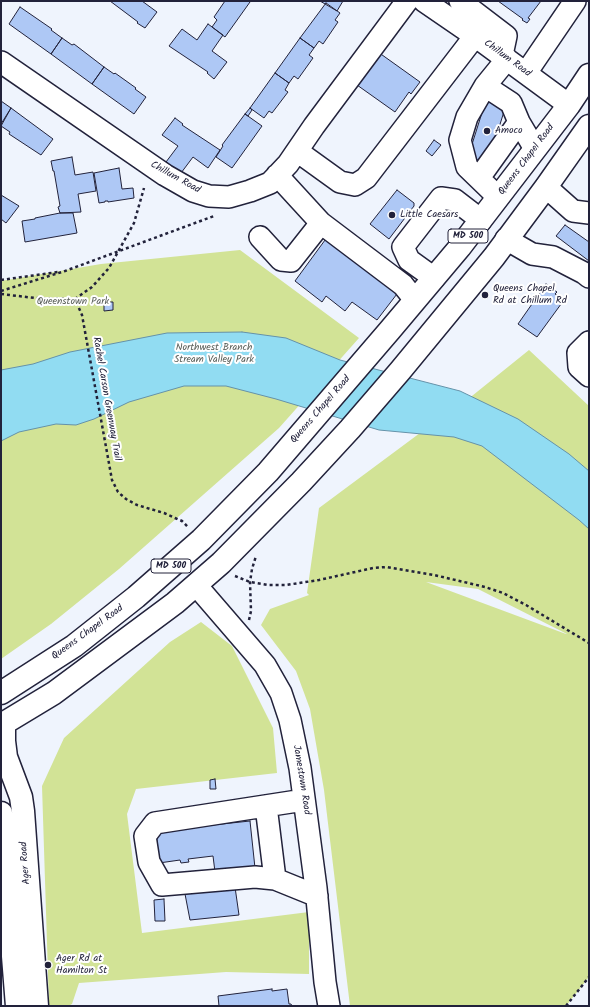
<!DOCTYPE html>
<style>
body{margin:0}
#map{position:relative;width:590px;height:1007px;overflow:hidden;background:#eff4fd;font-family:Kalam,sans-serif}
canvas{display:block}
.frame{position:absolute;inset:0;border:2px solid #22223b;pointer-events:none}
</style>
<div id="map">
<canvas width="590" height="1007"></canvas>
<div class="frame"></div>
</div>
<script>
const context = document.querySelector('canvas').getContext('2d');
context.lineJoin = 'round';
function paint(path, color) { context.fillStyle = color; context.fill(path, 'evenodd'); }
const toPath = rows => new Path2D(rows.map(r => 'M' + r).join(''));
function trace(path, color, width, dash) { context.strokeStyle = color; context.lineWidth = width; context.lineCap = dash ? 'butt' : 'round'; context.setLineDash(dash || []); context.stroke(path); }
function drawText(font, color, halo, rows, align = 'center') {
  context.font = font + ' Kalam,sans-serif'; context.lineWidth = 4; context.setLineDash([]); context.textBaseline = 'middle'; context.strokeStyle = halo; context.fillStyle = color; for (const [text, x, y, turn = 0] of rows) {
    context.save(); context.translate(x, y); context.rotate((+turn || 0) * Math.PI / 180); context.textAlign = isNaN(turn) ? turn : align; if (halo) context.strokeText(text, 0, 0); context.fillText(text, 0, 0); context.restore();
  }
}
paint(toPath([
 [240,250,359,338,279,428,119,569,51,624,1,659,1,281,101,264],
 [529,350,589,406,589,977,566,1006,350,1006,324,790,310,709,296,671,261,625,270,609,309,595,307,593,319,508,455,407,462,404],
 [426,582,478,589,567,634,566,634],
 [201,622,232,646,273,728,277,773,136,789,127,814,142,933,309,912,309,974,226,972,79,983,72,1004,68,1006,49,1006,42,786,64,738,170,642]
]), '#d2e396');
const water = toPath([
 [242,332,286,338,340,360,460,391,518,419,569,454,589,471,589,529,579,520,482,446,454,437,379,430,276,399,226,386,184,386,129,402,94,419,76,425,56,424,19,432,1,441,1,370,33,364,70,352,167,333,242,332]
]);
paint(water, '#91dcf2');
trace(water, '#6592a9', 1);
const building = toPath([
 [110,1,142,1,157,12,145,28,137,23,138,22,110,1],
 [225,1,248,1,250,2,225,37,212,27,217,20,214,17,225,1],
 [320,1,343,1,337,11,320,1],
 [498,1,541,1,528,18,530,19,527,23,522,20,523,19,498,1],
 [326,3,340,13,335,20,338,22,323,44,319,41,314,48,300,38,326,3],
 [20,7,52,29,51,30,62,38,51,54,9,24,20,7],
 [208,24,223,35,212,51,227,62,214,79,207,73,208,72,169,46,182,29,197,40,208,24],
 [62,38,72,45,74,44,104,67,92,84,51,54,62,38],
 [300,38,314,48,309,55,313,58,298,79,294,76,289,83,275,73,300,38],
 [378,52,420,82,411,94,409,92,395,112,357,85,378,52],
 [104,67,114,74,115,73,136,88,135,89,146,97,134,114,92,84,104,67],
 [275,73,289,83,285,90,288,92,272,113,269,111,264,118,250,108,275,73],
 [486,100,506,105,488,163,486,164,469,159,468,157,486,100],
 [1,101,11,108,1,124,1,101],
 [11,108,53,139,41,155,9,134,10,132,1,126,11,108],
 [250,108,252,110,248,116,245,114,250,108],
 [245,114,262,126,232,168,216,157,223,146,222,145,245,114],
 [175,118,183,124,182,125,220,150,208,168,193,157,181,173,166,162,178,146,162,135,175,118],
 [434,140,441,145,432,156,426,151,434,140],
 [72,157,75,175,93,172,96,191,78,194,81,212,60,213,58,207,60,206,54,171,53,171,51,161,72,157],
 [119,168,122,189,133,188,134,198,108,202,108,201,105,201,105,202,99,203,94,173,119,168],
 [397,190,414,203,414,206,389,239,370,224,397,190],
 [1,195,19,206,6,223,1,219,1,195],
 [60,213,73,213,77,233,25,242,22,221,35,219,35,218,60,213],
 [565,225,589,242,589,261,556,236,565,225],
 [328,236,400,290,377,320,352,302,345,311,326,296,322,302,295,281,328,236],
 [546,284,557,292,555,294,564,300,537,337,518,324,546,284],
 [104,302,113,302,113,310,104,311,104,302],
 [215,779,216,789,210,789,210,780,215,779],
 [250,821,255,868,215,872,213,856,188,859,189,862,181,863,180,860,159,863,156,831,250,821],
 [235,887,239,915,190,920,185,894,235,887],
 [164,899,165,921,155,921,154,900,164,899],
 [272,989,272,991,287,989,289,1004,291,1004,292,1006,219,1006,218,996,272,989]
]);
paint(building, '#aec8f5');
trace(building, '#22223b', 1);
const minor = toPath([
 [424,1,475,36,569,105],
 [460,1,506,36,502,55],
 [1,62,165,175,193,191,209,196,229,197,250,191,270,183,288,164,314,126,407,1],
 [526,73,575,1],
 [485,86,511,103,519,122,535,149],
 [297,151,340,182,355,185,366,178,475,36],
 [277,175,321,223,403,285,415,300],
 [479,178,519,122],
 [546,187,573,211,589,213],
 [498,197,467,167,460,140,467,117,485,86,507,59],
 [260,237,281,260,291,261,321,223],
 [506,239,532,254,553,257,584,273,589,277],
 [434,278,409,260,403,247,441,198,455,200,481,220],
 [589,342,578,353,579,367,589,376],
 [196,585,265,665,281,693,290,720,300,768,316,888,325,982,329,1006],
 [304,800,155,823,145,836,149,862,162,885,255,877,275,879,317,896],
 [266,806,275,879]
]);
const major = toPath([
 [1,693,74,646,136,597,201,540,268,472,390,330,460,247,569,105,589,75],
 [4,723,4,741,6,757,21,797,23,811,37,1006],
 [1,725,54,693,175,603,221,563,301,482,350,429,400,371,494,257,546,187,589,126],
 [1,813,2,819,17,1006]
]);
trace(minor, '#22223b', 24);
trace(major, '#22223b', 25);
trace(toPath([
 [1,280,58,272],
 [1,291,65,271,214,216],
 [1,294,35,298,75,299,82,315,112,480,118,492,126,499,137,505,164,513,175,518,182,521,189,528],
 [75,299,92,287,109,268,134,223,144,188],
 [235,576,250,582,268,585,286,585,319,580,373,568,387,567,434,575,485,587,503,593,526,605,589,643],
 [249,620,251,611,250,582,252,569,256,556],
 [566,1006,589,977]
]), '#22223b', 2.5, [3, 3]);
trace(minor, '#fff', 21);
trace(major, '#fff', 22);
for (const [x, y, r, color] of [
 [487,131,4,"#22223b"],
 [392,215,4,"#22223b"],
 [485,295,4,"#22223b"],
 [48,965,4,"#22223b"]
]) { const dot = new Path2D(); dot.arc(x, y, r, 0, 2 * Math.PI); context.fillStyle = color; context.fill(dot); trace(dot, '#fff', 1.5); }
for (const [x, y, w] of [
 [468,236,40],
 [171,566,40]
]) { const box = new Path2D(); box.roundRect(x - w / 2, y - 7, w, 14, 3); context.fillStyle = '#fff'; context.fill(box); trace(box, '#22223b', 1); }
drawText('bold 9px', '#22223b', null, [
 ["MD 500",468,236],
 ["MD 500",171,566]
]);
drawText('10px', '#22223b', '#fff', [
 ["Chillum Road",507,59,36],
 ["Queens Chapel Road",527,160,-53],
 ["Chillum Road",175,178,29],
 ["Rachel Carson Greenway Trail",106,399,80],
 ["Queens Chapel Road",321,410,-49],
 ["Queens Chapel Road",88,633,-36],
 ["Jamestown Road",301,780,81],
 ["Ager Road",26,863,-94]
]);
drawText('10px', '#22223b', '#fff', [
 ["Amoco",495,131],
 ["Little Caesars",400,215],
 ["Queens Chapel",493,289],
 ["Rd at Chillum Rd",493,301],
 ["Ager Rd at",56,959],
 ["Hamilton St",56,971]
], 'left');
drawText('10px', '#575c56', '#fff', [
 ["Queenstown Park",73,302],
 ["Northwest Branch",214,348],
 ["Stream Valley Park",214,360]
]);
</script>
